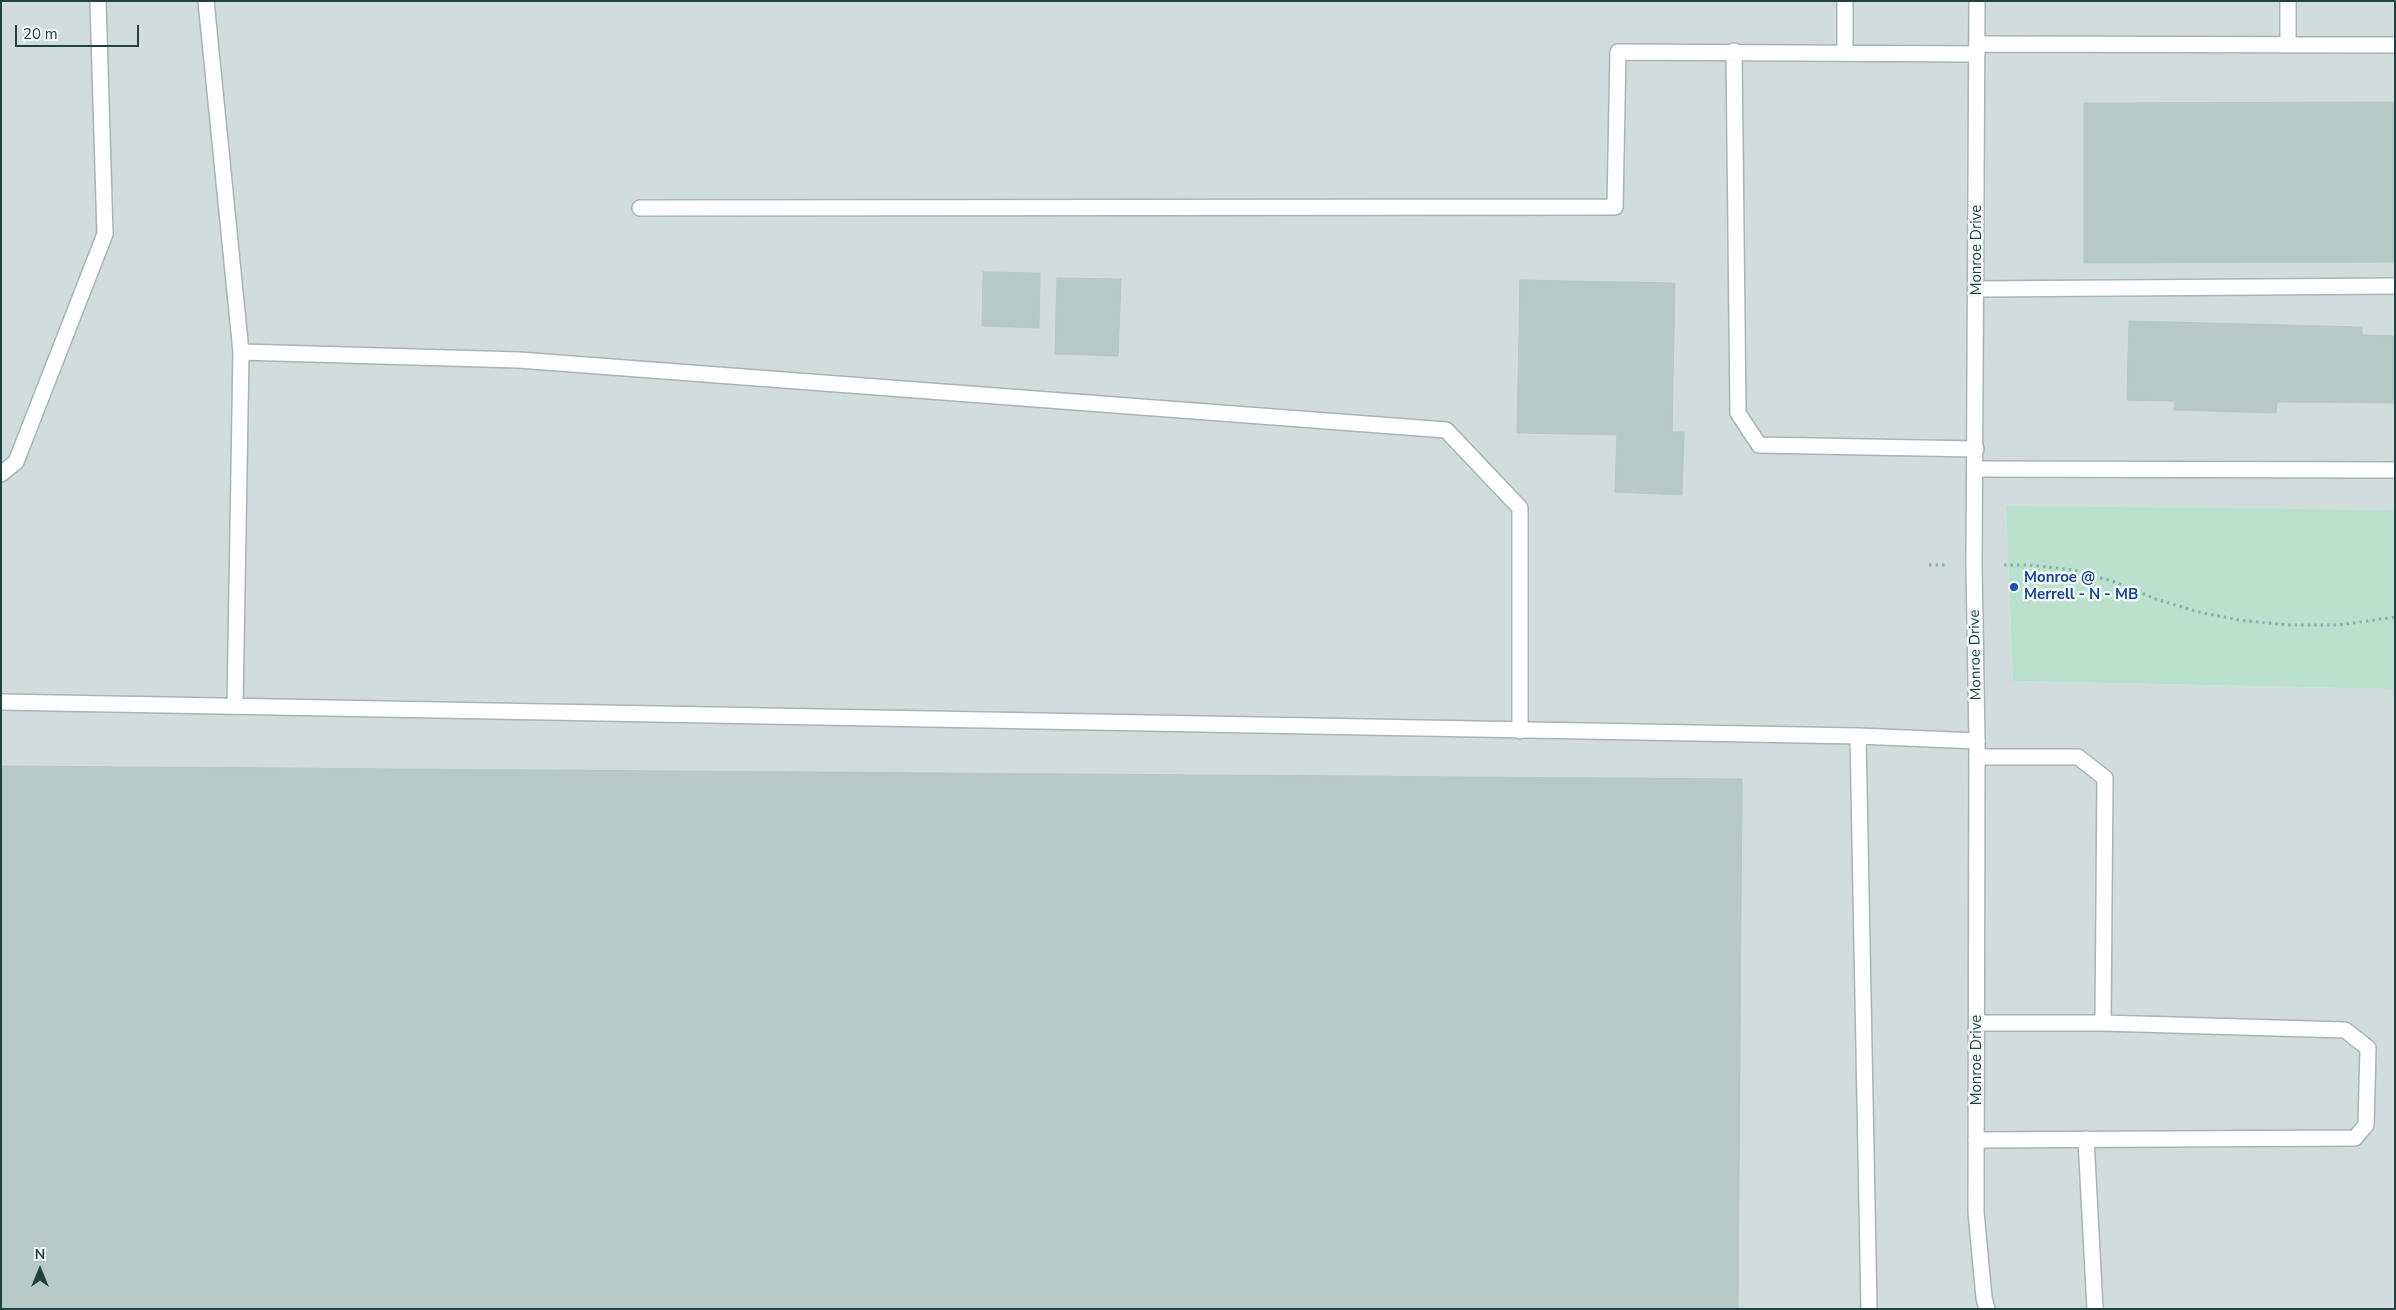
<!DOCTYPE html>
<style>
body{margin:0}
#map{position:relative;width:2396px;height:1310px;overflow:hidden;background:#e2eeeb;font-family:"Nunito Sans",sans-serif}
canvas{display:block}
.frame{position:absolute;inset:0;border:2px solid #214040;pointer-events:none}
.north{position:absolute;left:15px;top:1245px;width:50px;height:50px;-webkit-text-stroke:4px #f3faf8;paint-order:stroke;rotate:0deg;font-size:14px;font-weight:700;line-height:20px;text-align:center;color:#214040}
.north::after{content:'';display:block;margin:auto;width:18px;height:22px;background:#214040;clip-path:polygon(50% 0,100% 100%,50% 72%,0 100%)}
.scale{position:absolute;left:15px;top:25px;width:124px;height:22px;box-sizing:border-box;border:2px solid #214040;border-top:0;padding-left:6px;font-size:15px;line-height:18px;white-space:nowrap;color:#214040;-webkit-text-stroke:4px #f3faf8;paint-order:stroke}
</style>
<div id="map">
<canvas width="2396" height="1310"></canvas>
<div class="frame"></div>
<div class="north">N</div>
<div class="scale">20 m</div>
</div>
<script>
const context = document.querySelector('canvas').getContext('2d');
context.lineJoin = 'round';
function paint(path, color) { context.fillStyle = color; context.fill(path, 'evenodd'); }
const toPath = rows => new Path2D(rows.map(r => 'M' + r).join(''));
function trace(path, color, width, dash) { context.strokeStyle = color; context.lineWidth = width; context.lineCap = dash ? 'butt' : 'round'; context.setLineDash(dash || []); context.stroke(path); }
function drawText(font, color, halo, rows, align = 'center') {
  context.font = font + ' "Nunito Sans",sans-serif'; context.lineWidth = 5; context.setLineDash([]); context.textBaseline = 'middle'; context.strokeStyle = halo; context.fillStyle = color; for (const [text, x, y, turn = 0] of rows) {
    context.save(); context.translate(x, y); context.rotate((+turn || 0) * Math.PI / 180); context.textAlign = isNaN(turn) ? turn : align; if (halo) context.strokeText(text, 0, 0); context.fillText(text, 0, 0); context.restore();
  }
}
paint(toPath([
 [1,1,2395,1,2395,510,2006,507,2013,681,2395,689,2395,1309,1,1309]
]), '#d0dddc');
paint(toPath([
 [2006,506,2395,510,2395,689,2013,681]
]), '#bae0ce');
const building = toPath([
 [2395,102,2395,262,2084,263,2084,103,2395,102],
 [983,272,1040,273,1039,328,982,326,983,272],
 [1057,278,1121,279,1118,356,1055,354,1057,278],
 [1520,280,1675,283,1672,432,1684,432,1682,495,1615,492,1617,435,1517,433,1520,280],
 [2129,321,2362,327,2362,335,2395,336,2395,403,2277,402,2276,413,2174,410,2175,401,2127,400,2129,321],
 [1,766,1742,779,1738,1309,1,1309,1,766]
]);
paint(building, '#b7c9c5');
trace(building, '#b4c8c4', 1);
const service = toPath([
 [206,1,241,352],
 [2288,1,2288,45],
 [1977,44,2395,45],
 [1734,51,1738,413,1759,445,1976,449],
 [1845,52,1845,1],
 [640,208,1615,207,1618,52,1977,54],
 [1977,289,2395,286],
 [1976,469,2395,470],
 [1,474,16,462,105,234,98,1],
 [1,702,1858,736,1869,1309],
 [235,706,241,352,519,360,1446,430,1520,508,1520,731],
 [1858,736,1977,741],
 [1977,757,2078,757,2105,778,2103,1023],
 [2086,1139,2095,1309],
 [1976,1140,2355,1138,2366,1125,2368,1048,2345,1030,2103,1023,1977,1023]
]);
const minor = toPath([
 [1977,1,1974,565,1977,741,1976,1212,1984,1298,1987,1309]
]);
trace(service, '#a4b6b4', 18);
trace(minor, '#a4b6b4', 18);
trace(toPath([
 [1929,565,1945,565],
 [2004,565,2029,565,2073,570,2115,582,2156,599,2198,612,2239,620,2288,625,2339,625,2395,617]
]), '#80b3b0', 3, [2.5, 4]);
trace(service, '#fff', 15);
trace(minor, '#fff', 15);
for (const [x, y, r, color] of [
 [2014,587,5,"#1a4fb4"]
]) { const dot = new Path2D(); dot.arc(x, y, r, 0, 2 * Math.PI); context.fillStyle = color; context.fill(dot); trace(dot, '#f3faf8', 2); }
drawText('15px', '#214040', '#f3faf8', [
 ["Monroe Drive",1977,250,-90],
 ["Monroe Drive",1976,655,-91],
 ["Monroe Drive",1977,1060,-90]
]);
drawText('bold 15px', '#164399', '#f3faf8', [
 ["Monroe @",2024,578],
 ["Merrell - N - MB",2024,595]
], 'left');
</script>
